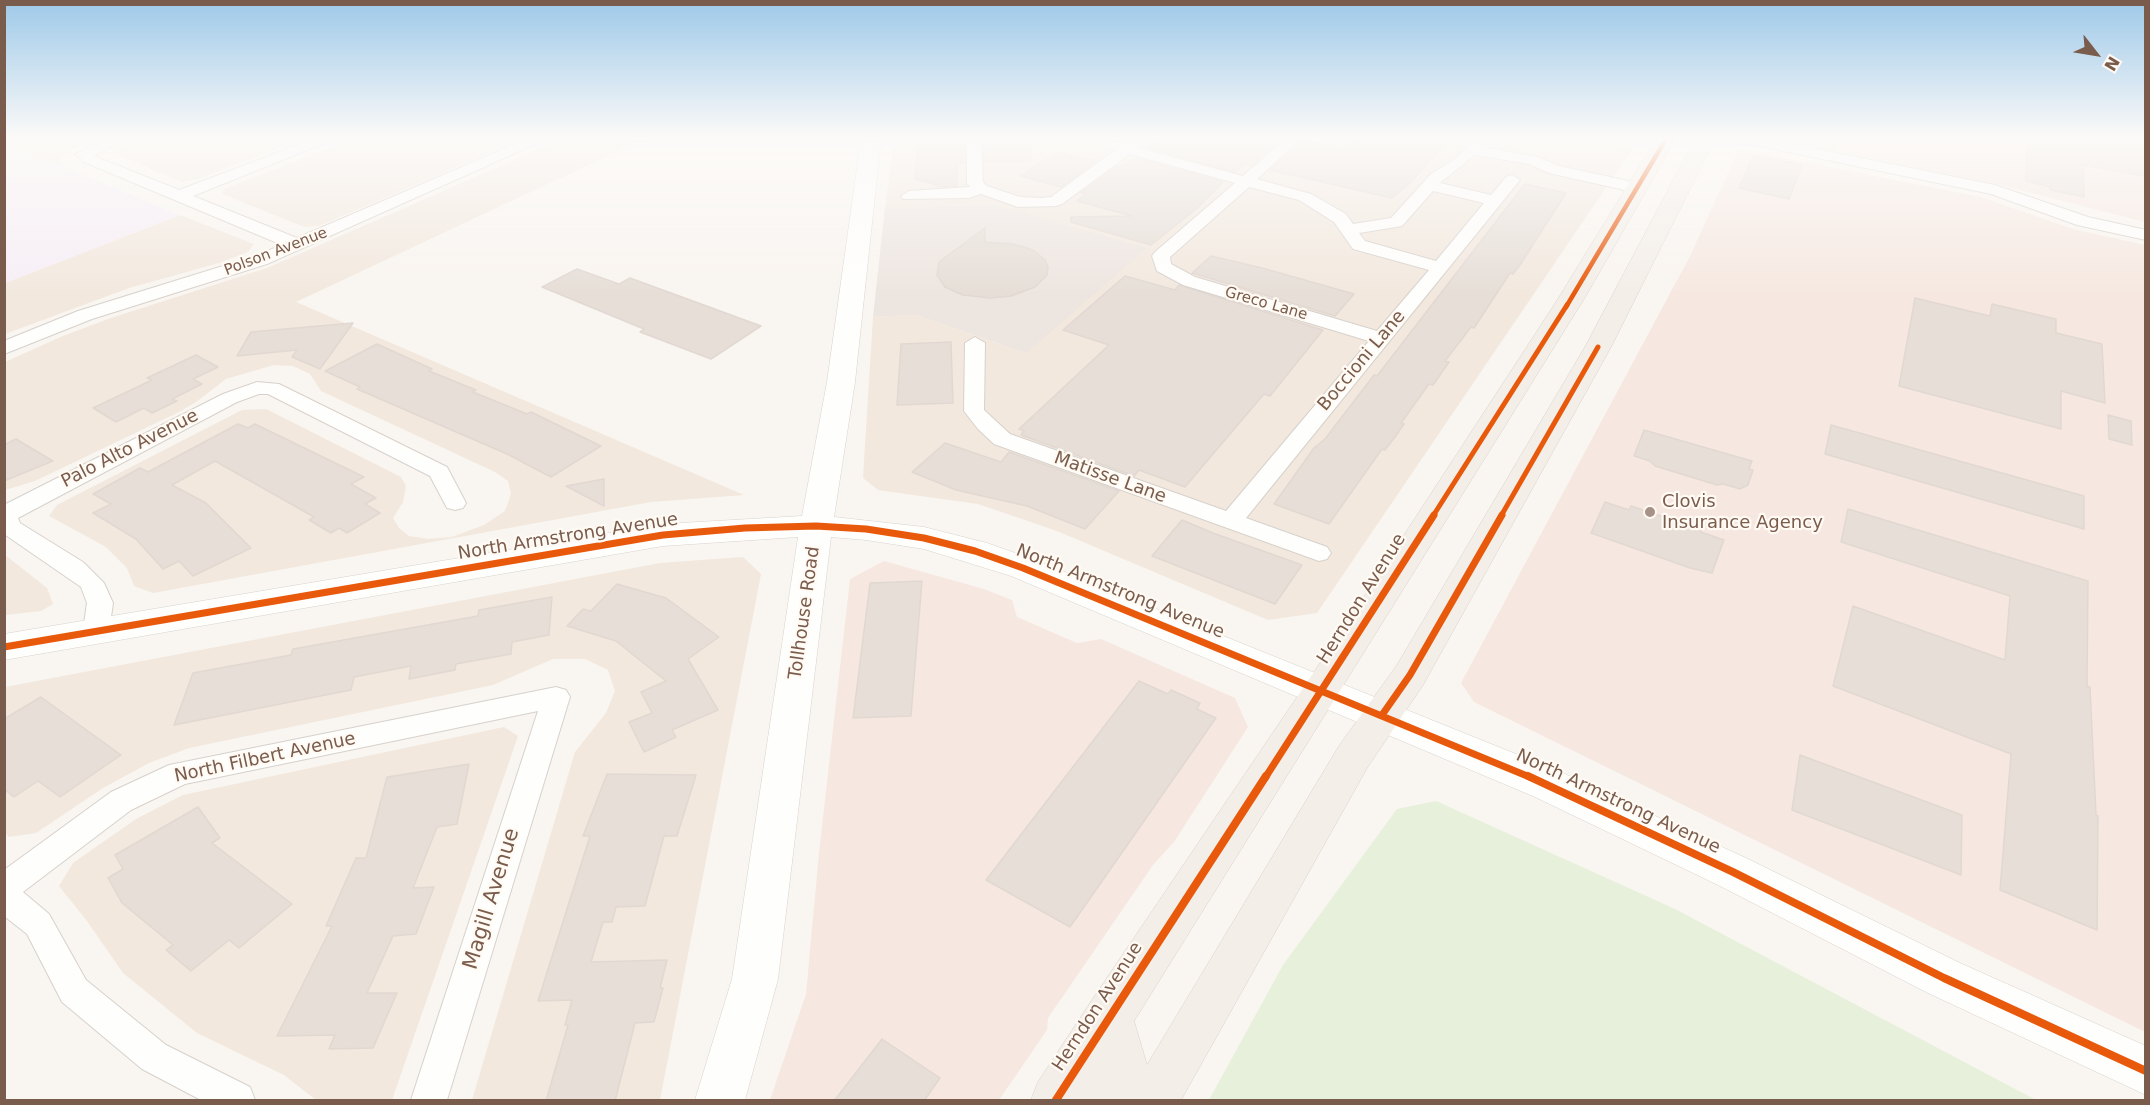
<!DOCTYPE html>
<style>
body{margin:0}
#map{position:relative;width:2150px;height:1105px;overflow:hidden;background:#f9f5f0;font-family:"DejaVu Sans",sans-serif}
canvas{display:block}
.frame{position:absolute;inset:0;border:6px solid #7a5c4d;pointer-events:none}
.north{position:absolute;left:2066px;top:24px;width:60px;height:60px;-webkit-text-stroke:4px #fffaf3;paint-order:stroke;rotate:121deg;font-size:16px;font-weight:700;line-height:24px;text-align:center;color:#7a5c4d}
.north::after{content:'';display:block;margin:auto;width:21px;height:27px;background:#7a5c4d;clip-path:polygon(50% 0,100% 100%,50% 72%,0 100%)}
</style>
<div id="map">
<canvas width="2150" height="1105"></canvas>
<div class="frame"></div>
<div class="north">N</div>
</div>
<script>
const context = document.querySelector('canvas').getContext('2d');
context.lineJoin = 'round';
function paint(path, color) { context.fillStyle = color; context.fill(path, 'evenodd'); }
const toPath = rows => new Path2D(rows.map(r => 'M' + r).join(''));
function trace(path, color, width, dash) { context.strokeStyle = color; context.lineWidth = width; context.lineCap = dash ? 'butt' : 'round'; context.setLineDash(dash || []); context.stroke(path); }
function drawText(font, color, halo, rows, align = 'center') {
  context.font = font + ' "DejaVu Sans",sans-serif'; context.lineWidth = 4.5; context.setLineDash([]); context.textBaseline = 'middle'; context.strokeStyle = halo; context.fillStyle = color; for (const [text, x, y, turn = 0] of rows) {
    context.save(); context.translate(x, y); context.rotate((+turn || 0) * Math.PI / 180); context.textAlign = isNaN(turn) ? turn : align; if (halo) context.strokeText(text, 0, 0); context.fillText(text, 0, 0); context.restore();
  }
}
paint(toPath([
 [4,139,96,139,67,152,59,161,64,167,5,143],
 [140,139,304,139,198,179,182,182,112,153,114,148],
 [353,139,523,139,319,226,304,227,222,194,224,189],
 [562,139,644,139,296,302,744,495,651,502,153,593,134,586,127,568,106,547,49,516,57,505,242,410,266,409,401,477,406,486,403,502,393,518,399,528,409,536,428,539,452,537,484,525,505,511,511,494,508,481,495,472,321,391,310,374,293,366,274,365,226,379,196,402,179,412,35,481,5,490,5,362,63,336,111,318,267,268],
 [895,139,1589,139,1633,148,1317,613,1268,620,1057,531,978,504,878,490,863,478,873,317,916,315,1026,353,995,205,885,207],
 [180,215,254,244,248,252,219,263,129,288,5,334,5,283],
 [5,555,47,588,53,604,41,611,5,615],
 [743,557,761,574,660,1100,472,1100,575,752,606,713,615,691,608,670,585,659,553,659,493,685,189,748,149,763,103,788,36,833,9,837,5,833,5,687,660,563],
 [504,727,518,736,392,1100,316,1100,284,1075,197,1033,123,973,87,921,59,886,73,863,136,819,183,795]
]), '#f2e8de');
paint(toPath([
 [1779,139,2145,139,2145,222,2000,185],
 [1739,149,1981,197,2073,229,2145,245,2145,1032,1474,702,1461,683,1689,258],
 [884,561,984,589,1012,600,1017,617,1077,643,1101,639,1235,698,1248,727,1174,842,1153,865,1048,1018,1047,1030,999,1100,770,1100,806,994,819,853,850,579]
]), '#f6e8e1');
paint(toPath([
 [995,205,1147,248,1026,353,916,315,873,317,885,207]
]), '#ede5e0');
paint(toPath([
 [5,143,64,167,180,215,5,283]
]), '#f6eef6');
paint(toPath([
 [1436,801,1675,909,2036,1100,1209,1100,1283,965,1397,809]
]), '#e7f0db');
const building = toPath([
 [918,139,965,139,965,163,957,163,957,186,943,187,915,179,918,139],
 [983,139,1029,139,1031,161,984,162,983,139],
 [1161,139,1281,139,1251,166,1244,164,1235,172,1149,148,1161,139],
 [1354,139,1449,139,1411,182,1392,198,1270,170,1303,140,1343,149,1354,139],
 [2027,139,2145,139,2145,176,2083,165,2084,197,2050,190,2050,187,2026,181,2027,139],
 [1057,152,1096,161,1061,187,1021,176,1057,152],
 [1754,155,1802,165,1789,199,1739,188,1754,155],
 [1136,158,1223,182,1197,208,1151,245,1071,222,1071,217,1132,216,1077,201,1086,194,1081,193,1117,167,1126,165,1136,158],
 [1525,184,1566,193,1520,265,1513,274,1510,273,1474,328,1471,327,1445,361,1449,362,1433,385,1429,384,1401,423,1404,424,1395,437,1385,450,1382,449,1329,524,1274,504,1314,448,1325,439,1374,375,1377,376,1525,184],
 [985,228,985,242,1013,244,1033,250,1045,260,1048,267,1047,275,1035,287,1011,296,990,298,963,295,945,287,937,275,939,262,985,228],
 [1211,256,1262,268,1354,294,1335,316,1192,273,1211,256],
 [577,269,619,284,630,278,761,326,711,359,640,332,644,329,542,287,577,269],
 [1125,276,1175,290,1179,285,1323,330,1270,396,1264,394,1185,487,1139,470,1134,476,1021,435,1024,431,1019,429,1109,345,1063,330,1125,276],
 [1915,298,1990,316,1992,304,2056,319,2056,333,2102,344,2105,403,2061,391,2061,429,1899,386,1915,298],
 [353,323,320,369,292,357,297,350,237,356,251,332,353,323],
 [951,342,953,403,897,405,901,344,951,342],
 [377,344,432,369,429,371,476,390,473,392,527,414,531,412,601,446,551,477,507,454,357,389,360,387,325,371,377,344],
 [196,355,218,367,193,379,202,384,172,399,177,401,152,413,144,408,116,422,93,408,152,380,147,378,196,355],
 [2108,415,2131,421,2132,445,2109,439,2108,415],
 [238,424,248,428,255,424,364,477,351,484,376,498,365,504,380,513,347,533,339,528,331,533,309,520,314,517,215,461,172,485,206,503,251,548,193,576,179,561,163,569,136,539,93,513,111,504,93,494,140,468,148,472,238,424],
 [1831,425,2084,496,2084,529,1825,454,1831,425],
 [1644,430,1752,461,1749,469,1753,470,1748,485,1740,489,1723,484,1717,485,1655,466,1650,461,1634,456,1644,430],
 [16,439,53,461,4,481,4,445,16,439],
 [945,443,1001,462,1009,452,1119,491,1085,529,1027,506,956,490,912,472,945,443],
 [604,479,604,506,566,486,604,479],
 [1605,502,1629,510,1631,506,1661,516,1702,529,1701,532,1724,540,1712,573,1690,568,1591,533,1605,502],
 [1848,509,2088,581,2087,686,2090,687,2096,815,2098,816,2097,930,2000,890,2011,754,1833,686,1853,606,2005,660,2010,596,1841,542,1848,509],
 [1182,520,1213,533,1302,565,1275,604,1152,556,1182,520],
 [922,581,911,716,853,718,870,583,922,581],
 [617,584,666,598,719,637,688,659,718,710,672,730,676,737,644,752,629,722,652,713,641,692,666,681,616,641,567,626,583,609,591,611,617,584],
 [552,597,549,635,512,642,511,654,456,664,455,670,409,679,411,666,354,677,351,690,174,725,193,673,291,655,293,649,478,616,479,610,552,597],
 [1139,681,1168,694,1171,690,1200,703,1197,709,1216,718,1070,927,986,880,1139,681],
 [41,697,121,755,60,797,38,781,14,797,4,789,4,719,41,697],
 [1800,755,1962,815,1961,875,1792,810,1800,755],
 [469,764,457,824,437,827,413,888,434,887,416,934,393,936,367,993,397,993,373,1048,329,1049,335,1035,277,1036,332,926,326,926,356,858,366,858,387,777,469,764],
 [607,774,696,775,677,836,664,836,645,906,616,907,612,922,603,922,591,962,667,960,660,988,663,988,654,1022,635,1023,615,1101,546,1101,568,1025,565,1025,572,1000,538,1001,590,836,583,836,607,774],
 [198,807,220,838,212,843,292,904,239,948,229,940,191,971,166,950,173,945,122,903,108,878,123,869,115,855,198,807],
 [882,1039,940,1078,924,1101,834,1101,882,1039]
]);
paint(building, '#e6ded7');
trace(building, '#e2d8d2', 1.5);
const street = toPath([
 [105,139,125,139,94,156,179,190,314,139,335,139,193,196,297,238,527,139,547,139,267,264,92,319,4,354,4,341,78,311,255,256,282,245,84,162,75,154,105,139],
 [967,139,981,139,983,182,987,186,1020,197,1041,198,1051,197,1115,150,1083,139,1108,139,1125,144,1134,140,1141,144,1139,148,1243,176,1285,139,1301,139,1257,179,1311,194,1346,214,1353,224,1391,218,1431,174,1455,159,1467,147,1452,139,1474,139,1482,142,1483,147,1538,157,1559,166,1638,183,1646,188,1638,193,1549,173,1529,164,1475,155,1440,183,1491,195,1506,177,1512,175,1520,180,1246,518,1327,547,1331,553,1327,559,1319,561,994,444,978,429,964,411,965,343,975,337,985,343,984,410,1010,434,1226,511,1369,341,1183,285,1157,271,1152,256,1155,252,1235,183,1130,154,1062,204,1056,206,1018,207,981,194,969,198,903,199,901,196,909,191,970,187,967,183,967,139],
 [1249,187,1299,200,1334,222,1353,249,1429,270,1377,331,1195,277,1171,264,1170,257,1249,187],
 [1433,191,1484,203,1436,261,1365,241,1359,233,1402,226,1433,191],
 [1738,139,1768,139,1995,185,2088,217,2146,230,2146,240,2077,225,1991,194,1745,143,1738,139],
 [257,382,279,384,447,467,466,503,463,508,455,510,447,508,430,476,268,394,259,394,237,402,18,518,20,523,83,562,104,583,113,603,109,631,105,638,96,640,87,638,83,631,87,603,81,587,4,534,4,505,223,394,257,382],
 [556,687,566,690,570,697,447,1100,411,1100,538,711,185,784,131,810,23,892,49,914,86,980,166,1045,250,1087,255,1100,201,1100,142,1069,62,1002,27,934,4,916,4,870,111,792,169,765,556,687]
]);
const secondary = toPath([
 [861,139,881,139,855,382,834,517,924,527,987,543,1035,560,1563,773,1748,859,1960,963,2146,1046,2146,1095,1928,993,1718,885,1535,797,1011,576,924,549,866,540,831,537,778,979,745,1100,695,1100,732,979,798,537,663,546,4,660,4,634,663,524,802,516,827,382,861,139]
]);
const primary = toPath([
 [1656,139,1676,139,1584,299,1134,1021,1147,1065,1339,746,1397,665,1585,347,1695,139,1715,139,1611,347,1423,685,1367,768,1181,1100,1031,1100,1038,1082,1092,1000,1335,641,1558,299,1656,139]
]);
trace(street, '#d7d1cb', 2);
trace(secondary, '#d9d2cb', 1);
trace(primary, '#dad1cc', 1);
paint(street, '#fefefd');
paint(secondary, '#fefefd');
paint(primary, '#f3eee8');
trace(toPath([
 [1566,307,1666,139]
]), '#e8590c', 4.5);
trace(toPath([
 [1433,516,1567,305],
 [1501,516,1598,347]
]), '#e8590c', 5);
trace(toPath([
 [4,647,663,535,745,528,816,526,866,529,924,538,975,551,1023,568,1532,778],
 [1382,715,1410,675,1502,515],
 [1265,778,1434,515]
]), '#e8590c', 7);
trace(toPath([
 [1528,776,1733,872,1944,978,2146,1071],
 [1056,1100,1266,776]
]), '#e8590c', 8);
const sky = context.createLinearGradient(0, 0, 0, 294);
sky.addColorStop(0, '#9ec9e9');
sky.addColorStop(0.47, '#fcfaf8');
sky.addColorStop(1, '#fcfaf800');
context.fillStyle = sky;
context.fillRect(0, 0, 2150, 294);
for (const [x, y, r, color] of [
 [1650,512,6,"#a69286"]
]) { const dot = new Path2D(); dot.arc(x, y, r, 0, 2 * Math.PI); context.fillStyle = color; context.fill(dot); trace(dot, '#fffaf3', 2); }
drawText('15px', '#7a5c4d', '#fffaf3', [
 ["Polson Avenue",276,252,-21],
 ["Greco Lane",1266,304,16]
]);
drawText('18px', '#7a5c4d', '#fffaf3', [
 ["Boccioni Lane",1362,361,-50],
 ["Palo Alto Avenue",130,449,-27],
 ["Matisse Lane",1110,478,20],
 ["North Armstrong Avenue",568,537,-9],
 ["North Armstrong Avenue",1120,592,22],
 ["Herndon Avenue",1362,599,-58],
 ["Tollhouse Road",805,613,-82],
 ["North Filbert Avenue",265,758,-12],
 ["North Armstrong Avenue",1618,802,25],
 ["Herndon Avenue",1098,1007,-57]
]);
drawText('18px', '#7a5c4d', '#fffaf3', [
 ["Clovis",1662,502],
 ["Insurance Agency",1662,523]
], 'left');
drawText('21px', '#7a5c4d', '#fffaf3', [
 ["Magill Avenue",492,899,-73]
]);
</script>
